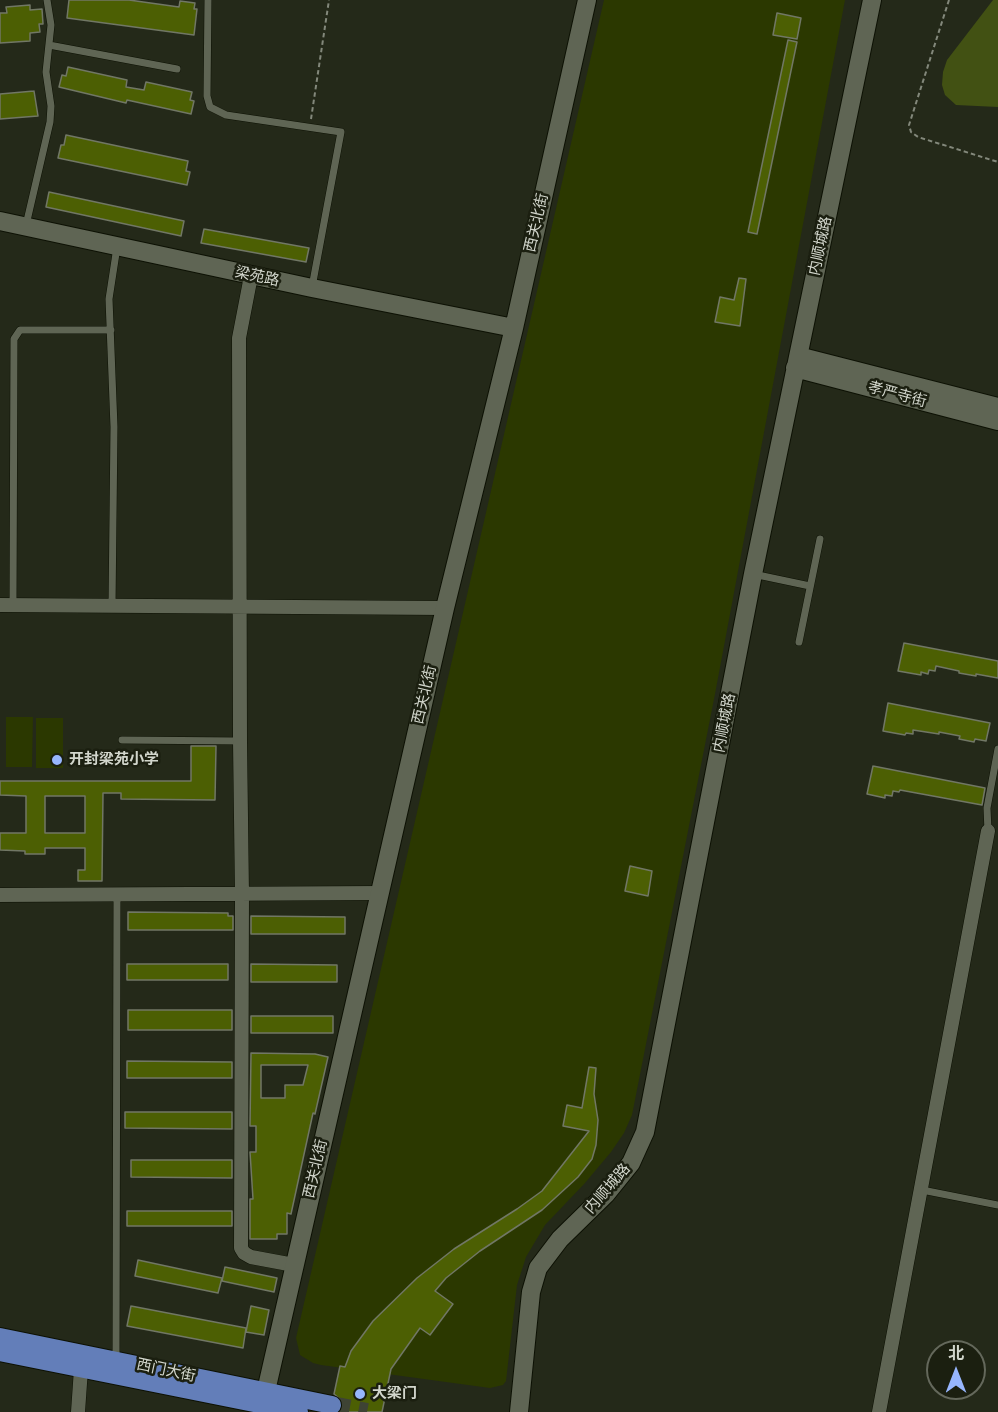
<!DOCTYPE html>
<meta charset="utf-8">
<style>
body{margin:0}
#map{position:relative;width:998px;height:1412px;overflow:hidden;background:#242919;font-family:Signika,"Noto Sans SC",sans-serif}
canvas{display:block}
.north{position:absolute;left:926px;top:1340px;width:60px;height:60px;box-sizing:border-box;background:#1b1f10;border:2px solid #64685b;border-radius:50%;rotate:0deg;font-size:16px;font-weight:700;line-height:24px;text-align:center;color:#d2d6cc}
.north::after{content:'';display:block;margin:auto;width:21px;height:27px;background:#97b6fd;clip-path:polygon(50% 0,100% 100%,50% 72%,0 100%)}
</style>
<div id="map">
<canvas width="998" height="1412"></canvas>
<div class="north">北</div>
</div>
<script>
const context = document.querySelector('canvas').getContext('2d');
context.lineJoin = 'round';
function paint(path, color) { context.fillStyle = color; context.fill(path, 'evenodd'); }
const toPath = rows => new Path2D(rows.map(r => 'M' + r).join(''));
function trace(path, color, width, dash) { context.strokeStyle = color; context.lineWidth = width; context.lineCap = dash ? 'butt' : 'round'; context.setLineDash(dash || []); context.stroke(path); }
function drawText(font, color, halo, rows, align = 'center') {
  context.font = font + ' Signika,"Noto Sans SC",sans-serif'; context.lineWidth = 5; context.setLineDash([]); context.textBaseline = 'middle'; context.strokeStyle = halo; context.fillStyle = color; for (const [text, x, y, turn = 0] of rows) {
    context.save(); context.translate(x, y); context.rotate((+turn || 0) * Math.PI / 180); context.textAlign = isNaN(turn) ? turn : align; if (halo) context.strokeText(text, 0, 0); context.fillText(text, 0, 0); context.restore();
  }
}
paint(toPath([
 [604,0,845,0,715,694,632,1115,624,1133,611,1152,585,1183,545,1225,526,1257,517,1285,506,1381,503,1385,490,1388,321,1365,313,1363,300,1355,296,1338],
 [6,717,33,717,32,767,6,767],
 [36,718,63,718,63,768,36,768]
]), '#2b3800');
paint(toPath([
 [993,0,998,0,998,107,956,105,945,95,942,85,943,72,947,60]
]), '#425113');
const building = toPath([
 [69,0,129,0,179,7,180,1,195,3,194,9,197,9,194,35,67,18,69,0],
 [30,5,30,10,42,9,43,24,39,24,40,32,30,33,30,41,0,43,0,13,7,13,6,7,30,5],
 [777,13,801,18,797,39,773,35,777,13],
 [788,40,797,42,757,234,748,232,788,40],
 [68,67,127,80,126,87,144,90,146,82,192,92,190,100,194,101,191,114,127,100,126,103,59,87,62,75,66,76,68,67],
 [34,91,38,116,0,119,0,94,34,91],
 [66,135,188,161,186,171,190,172,187,185,58,158,61,145,64,145,66,135],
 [49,192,184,221,181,236,46,207,49,192],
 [204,229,309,248,306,262,201,243,204,229],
 [739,278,746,279,740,326,715,322,720,297,734,300,739,278],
 [904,643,998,661,998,678,976,674,976,676,959,673,959,671,936,666,935,671,929,670,928,674,921,672,921,675,898,671,904,643],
 [888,703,990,723,986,741,975,739,974,742,959,739,960,736,939,732,939,734,913,730,913,734,906,733,905,735,883,731,888,703],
 [191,746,216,746,215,800,121,799,121,793,103,793,102,881,78,881,78,870,85,870,85,848,45,848,45,854,25,854,25,851,0,850,0,833,26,833,26,796,0,795,0,781,191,781,191,746],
 [45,796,85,796,85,833,45,833,45,796],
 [873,766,985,788,982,805,900,790,899,792,893,791,892,796,885,795,885,798,867,794,873,766],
 [630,866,652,871,648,896,625,891,630,866],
 [128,912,228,913,228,916,233,916,233,930,128,930,128,912],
 [251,916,345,917,345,934,251,934,251,916],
 [127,964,228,964,228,980,127,980,127,964],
 [251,964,337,965,337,982,251,982,251,964],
 [128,1010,232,1010,232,1030,128,1030,128,1010],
 [251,1016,333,1016,333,1033,251,1033,251,1016],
 [251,1053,315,1054,328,1057,315,1114,313,1113,291,1214,287,1213,287,1234,277,1234,277,1239,250,1239,250,1199,253,1199,250,1152,256,1152,256,1126,250,1126,251,1053],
 [261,1065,308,1065,303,1085,285,1085,285,1098,261,1098,261,1065],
 [127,1061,232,1062,232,1078,127,1078,127,1061],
 [589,1067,596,1068,594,1094,598,1120,596,1145,592,1159,578,1177,542,1210,480,1251,446,1278,435,1291,453,1304,430,1335,420,1328,391,1369,382,1412,341,1412,343,1407,342,1401,334,1394,340,1366,345,1367,351,1351,373,1321,417,1278,454,1249,517,1209,542,1191,589,1131,563,1126,567,1105,582,1108,589,1067],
 [125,1112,232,1112,232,1129,125,1128,125,1112],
 [131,1160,232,1160,232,1178,131,1177,131,1160],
 [127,1211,232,1211,232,1226,127,1226,127,1211],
 [138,1260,222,1278,218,1293,135,1276,138,1260],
 [225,1267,277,1278,274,1292,222,1281,225,1267],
 [131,1306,246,1328,243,1348,127,1326,131,1306],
 [251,1306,269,1310,264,1335,246,1332,251,1306]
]);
paint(building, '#4c5f03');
trace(building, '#717765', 1.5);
trace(toPath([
 [332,1405,367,1412]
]), '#3e4334', 18, [18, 9]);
const lane = toPath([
 [208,0,207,96,210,107,226,115,341,132,312,287],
 [49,45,177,69],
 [26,225,50,122,51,106,46,72,51,25,47,0],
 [753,574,810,586],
 [13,605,14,339,20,330,111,330],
 [112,606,114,427,109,299,117,247],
 [799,642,820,539],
 [122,740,240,741],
 [988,831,987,808,998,749],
 [922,1190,998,1205],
 [116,1361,117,895]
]);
const street = toPath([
 [251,276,239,338,240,741,242,895,241,1248,244,1253,251,1257,294,1265],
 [0,605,445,608],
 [0,895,380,893],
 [78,1412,81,1369],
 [879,1412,988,831]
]);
const secondary = toPath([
 [0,221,312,288,514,328],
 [802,357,998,407],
 [795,368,998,421],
 [266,1391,445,608,514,328,587,0],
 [519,1412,531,1292,538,1268,560,1239,606,1194,631,1163,645,1132,753,574,872,0]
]);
const primary = toPath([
 [0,1337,332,1405],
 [0,1352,299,1412]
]);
trace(lane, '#0d1104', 8);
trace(street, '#0d1104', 15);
trace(secondary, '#0d1104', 20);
trace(primary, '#0d1104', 20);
trace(toPath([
 [949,0,909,125,911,132,918,137,998,162],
 [311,119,329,0]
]), '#83887b', 2, [4.5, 3]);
trace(lane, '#5f6554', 7);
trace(street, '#5f6554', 14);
trace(secondary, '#5f6554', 18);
trace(primary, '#637eb9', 18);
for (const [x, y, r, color] of [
 [57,760,6,"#97b6fd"],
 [360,1394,6,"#97b6fd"]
]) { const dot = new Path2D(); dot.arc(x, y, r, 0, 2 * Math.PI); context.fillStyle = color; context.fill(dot); trace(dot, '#1b1f10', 2); }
drawText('15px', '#d2d6cc', '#1b1f10', [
 ["西关北街",537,223,-77],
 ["内顺城路",821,246,-78],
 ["梁苑路",257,277,12],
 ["孝严寺街",897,395,15],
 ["西关北街",425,695,-77],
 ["内顺城路",725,723,-79],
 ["西关北街",316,1169,-77],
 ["内顺城路",608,1189,-49],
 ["西门大街",166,1371,12]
]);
drawText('bold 15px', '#d2d6cc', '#1b1f10', [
 ["开封梁苑小学",69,760],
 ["大梁门",372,1394]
], 'left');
</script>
